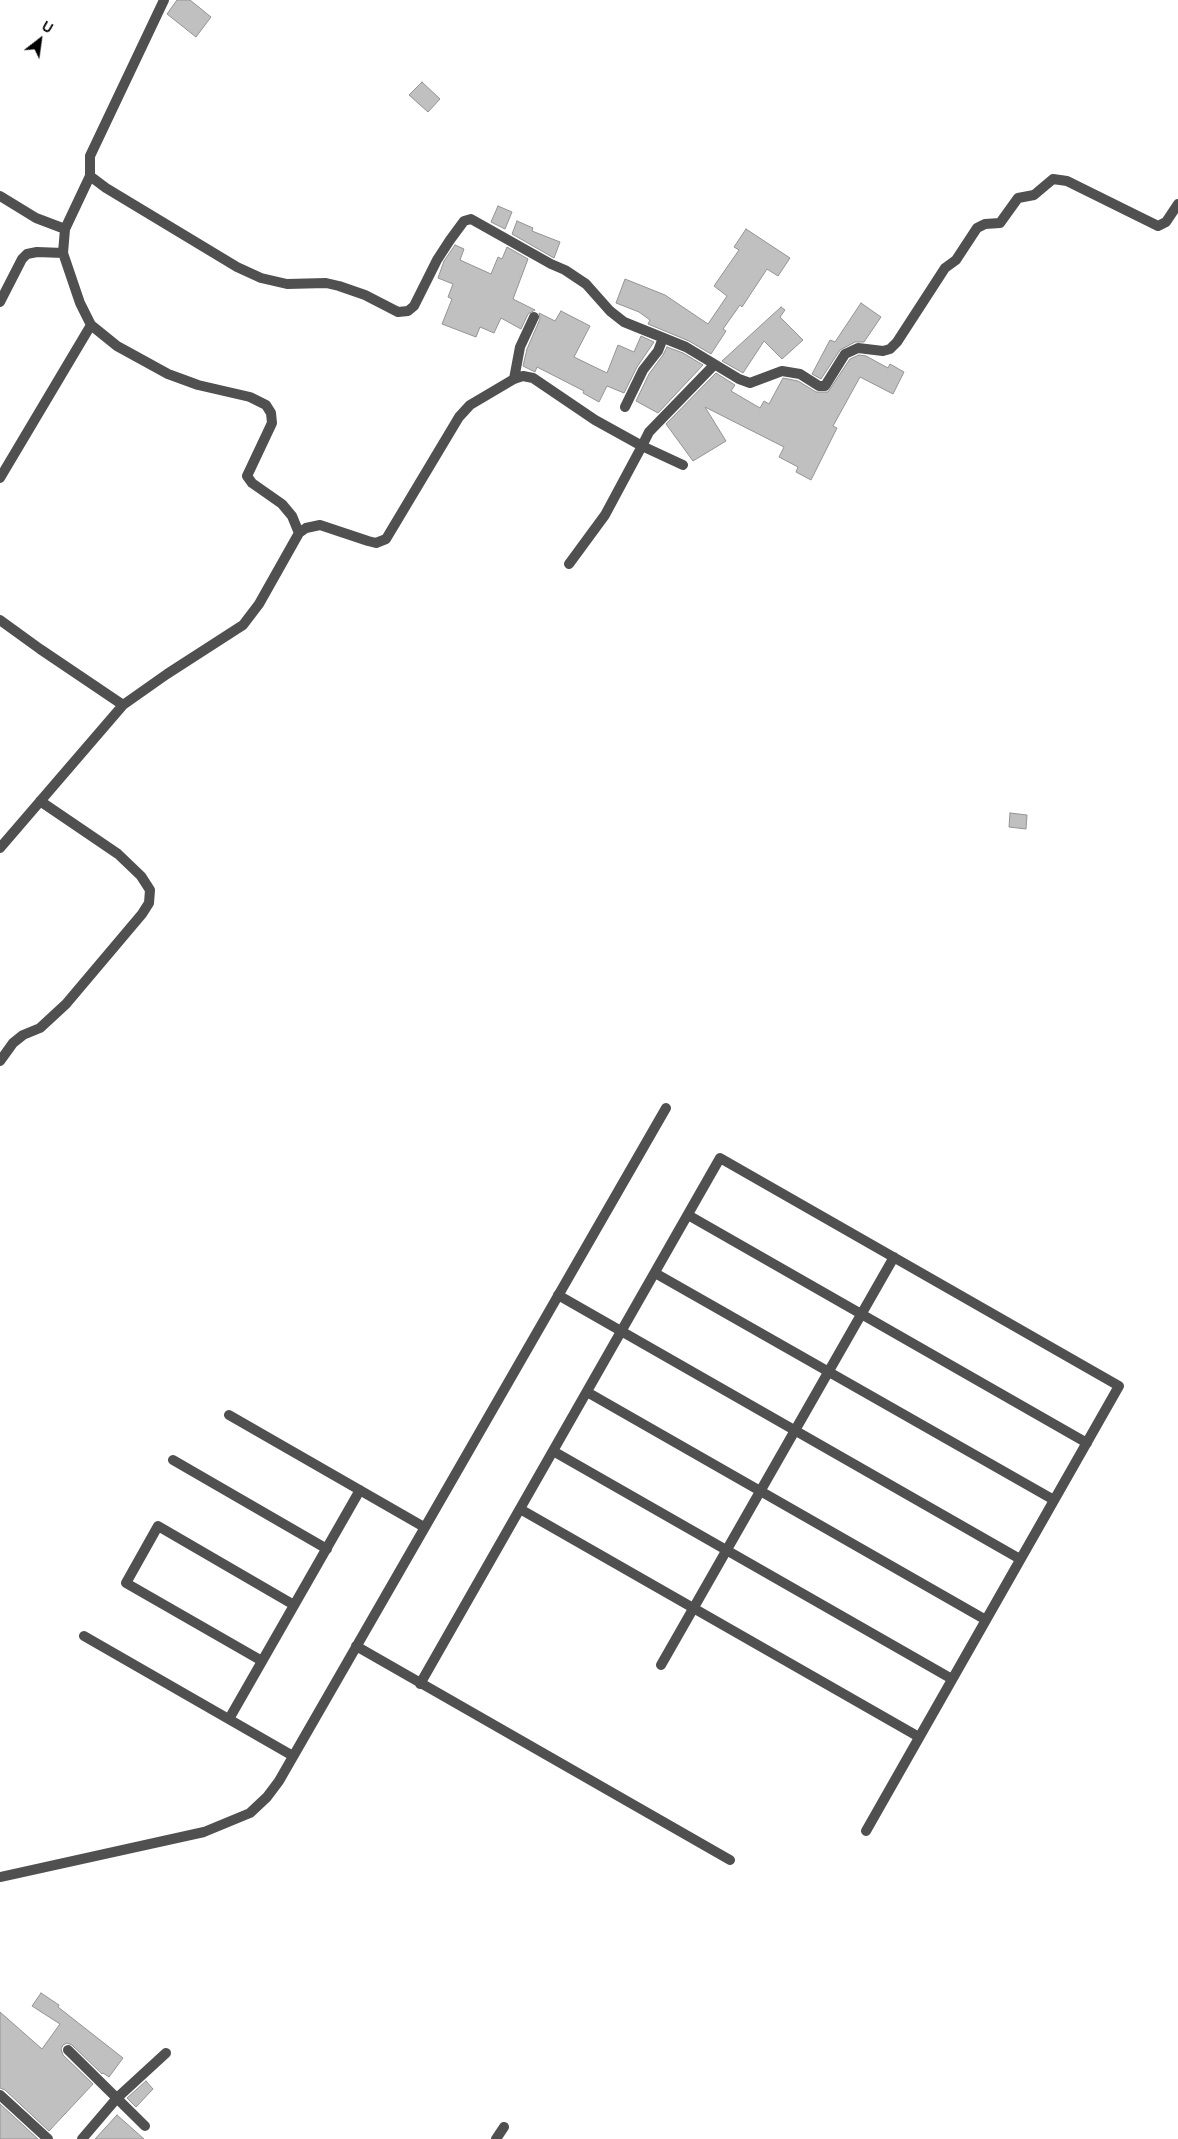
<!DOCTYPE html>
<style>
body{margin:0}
#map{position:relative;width:1178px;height:2139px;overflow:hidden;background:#fff;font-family:Cabin,sans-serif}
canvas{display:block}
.north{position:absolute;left:15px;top:15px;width:50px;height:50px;-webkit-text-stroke:4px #fff;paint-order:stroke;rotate:30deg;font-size:14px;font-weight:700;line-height:20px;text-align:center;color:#000}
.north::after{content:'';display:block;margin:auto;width:18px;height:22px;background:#000;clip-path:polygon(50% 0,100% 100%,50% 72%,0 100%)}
</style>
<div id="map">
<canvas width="1178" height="2139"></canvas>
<div class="north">U</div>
</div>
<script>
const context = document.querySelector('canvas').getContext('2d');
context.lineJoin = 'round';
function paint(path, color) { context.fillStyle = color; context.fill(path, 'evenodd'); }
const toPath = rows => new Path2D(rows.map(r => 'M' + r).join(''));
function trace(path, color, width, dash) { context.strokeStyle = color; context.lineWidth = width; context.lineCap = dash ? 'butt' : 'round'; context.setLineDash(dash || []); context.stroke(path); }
const building = toPath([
 [177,0,190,0,211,17,196,37,167,14,177,0],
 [422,82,440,99,428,112,409,95,422,82],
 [498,206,512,212,505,229,491,222,498,206],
 [517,221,533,228,532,231,560,242,554,258,512,234,517,221],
 [746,229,790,258,778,276,767,269,742,307,740,305,723,329,726,331,711,354,689,341,648,324,650,320,639,312,616,303,625,279,665,295,708,324,727,296,714,286,739,250,734,247,746,229],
 [455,245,464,249,460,260,491,274,498,257,502,259,507,247,528,259,513,299,535,310,528,314,521,329,501,318,494,333,480,327,476,337,442,324,452,299,448,297,453,284,438,278,444,261,455,245],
 [861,303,881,317,864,342,855,342,840,350,821,379,812,374,830,340,835,342,861,303],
 [781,307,785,310,780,317,803,340,782,359,764,341,743,373,722,361,781,307],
 [561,311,590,326,574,357,607,373,618,345,634,352,641,336,654,342,637,367,624,393,607,386,599,402,583,393,584,391,537,367,535,372,523,366,527,349,540,319,539,313,555,321,561,311],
 [667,347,683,353,703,365,658,413,636,401,649,374,663,355,667,347],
 [859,355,866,356,888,368,890,364,904,372,893,394,860,377,833,426,837,428,811,480,796,472,798,467,779,457,784,447,705,407,726,441,693,461,666,424,716,373,735,385,731,391,760,408,764,401,769,404,783,378,798,381,816,392,828,392,850,359,859,355],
 [1010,813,1027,815,1026,829,1009,827,1010,813],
 [41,1993,59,2005,58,2007,123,2058,109,2077,103,2073,102,2074,72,2045,67,2043,63,2045,61,2049,63,2055,93,2084,49,2131,5,2090,0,2088,0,2012,42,2049,60,2024,32,2006,41,1993],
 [146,2081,153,2089,136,2107,127,2098,146,2081],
 [0,2104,38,2139,0,2139,0,2104],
 [117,2115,144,2139,95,2139,117,2115]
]);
paint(building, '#c0c0c0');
trace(building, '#949494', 1);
trace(toPath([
 [164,0,90,156,90,176,65,229,63,253,80,303,91,325,117,346,168,374,198,385,250,397,266,405,271,413,272,423,247,476,252,483,282,504,292,516,299,533],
 [90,176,106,188,237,267,261,278,287,284,326,283,339,286,365,295,398,312,408,311,414,306,437,260,450,240,464,221,471,219,551,264,565,270,586,284,610,311,624,322,686,347,739,379,750,383,782,371,800,374,819,386,825,386,845,354,858,348,883,351,890,349,897,342,945,268,956,260,977,228,985,224,1000,223,1018,198,1034,195,1053,179,1067,181,1158,226,1166,222,1178,204],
 [0,196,36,218,65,229],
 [0,302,22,259,27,254,37,252,63,253],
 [514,379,520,347,534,317],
 [625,407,643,370,658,351,663,338],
 [0,478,91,325],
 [569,564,605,515,642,446,683,465],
 [0,620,40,649,123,705],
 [0,848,123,705,167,674,243,625,259,604,299,533,306,528,320,525,368,541,376,543,386,539,459,417,470,405,514,379,523,376,533,378,595,420,642,446,649,432,714,365],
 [0,1061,13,1043,23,1035,40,1028,66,1004,142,914,149,903,150,890,141,876,118,854,40,801],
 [688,1215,1087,1443],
 [655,1273,1054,1500],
 [558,1295,1020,1559],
 [587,1392,986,1620],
 [229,1415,424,1527],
 [553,1451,952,1679],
 [173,1460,327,1549],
 [520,1509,919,1737],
 [84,1636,293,1756],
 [356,1646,730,1860],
 [262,1661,126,1583,158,1526,294,1605],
 [661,1665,894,1257],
 [420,1684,720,1158,1119,1386,866,1831],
 [229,1719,360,1490],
 [0,1877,204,1832,250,1813,267,1797,279,1781,666,1108],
 [68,2050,145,2126],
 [0,2095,48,2139],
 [82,2139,117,2098,166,2053],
 [496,2139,504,2127]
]), '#505050', 10);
</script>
